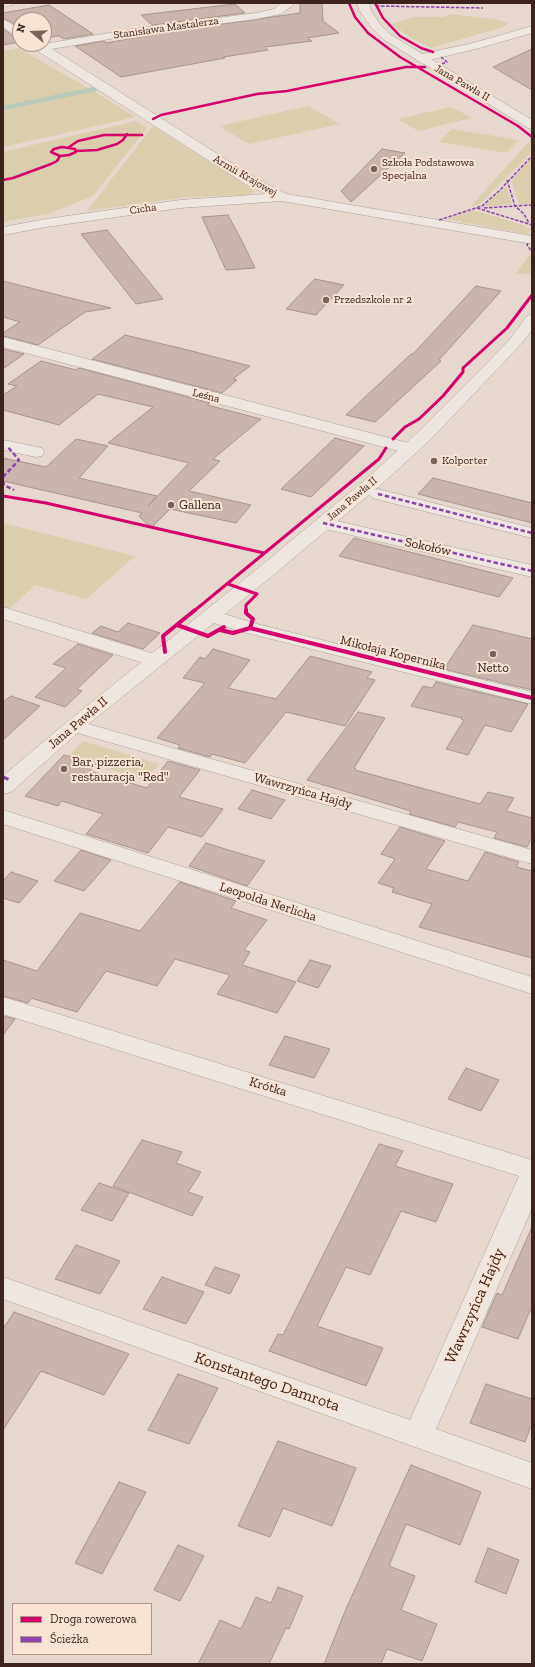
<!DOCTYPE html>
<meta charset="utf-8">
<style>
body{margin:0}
#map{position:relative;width:535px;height:1667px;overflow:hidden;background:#e6d8ce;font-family:"Zilla Slab",serif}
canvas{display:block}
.frame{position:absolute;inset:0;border:4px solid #3c231d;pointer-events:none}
.legend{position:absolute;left:12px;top:1603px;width:140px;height:52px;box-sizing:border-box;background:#f8e3d4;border:1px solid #ad968b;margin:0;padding:5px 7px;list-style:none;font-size:12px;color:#3c231d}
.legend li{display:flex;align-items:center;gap:8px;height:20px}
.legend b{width:20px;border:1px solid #ad968b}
.north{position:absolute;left:12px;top:12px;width:40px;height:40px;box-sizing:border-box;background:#f8e3d4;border:1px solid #ad968b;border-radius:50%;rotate:289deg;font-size:11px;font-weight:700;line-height:16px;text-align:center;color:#3c231d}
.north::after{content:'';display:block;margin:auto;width:14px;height:18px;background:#78625b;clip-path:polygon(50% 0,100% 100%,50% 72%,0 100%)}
</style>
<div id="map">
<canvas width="535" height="1667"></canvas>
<div class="frame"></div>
<ul class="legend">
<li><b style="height:5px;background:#d6006c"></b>Droga rowerowa</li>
<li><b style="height:5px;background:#8e44ad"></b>Ścieżka</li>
</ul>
<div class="north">N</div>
</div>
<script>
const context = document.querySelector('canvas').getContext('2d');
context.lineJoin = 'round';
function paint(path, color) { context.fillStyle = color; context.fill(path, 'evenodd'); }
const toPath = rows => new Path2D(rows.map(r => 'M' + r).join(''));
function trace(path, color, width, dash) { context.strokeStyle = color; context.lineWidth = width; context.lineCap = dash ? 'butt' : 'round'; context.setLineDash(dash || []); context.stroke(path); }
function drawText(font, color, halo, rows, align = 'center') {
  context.font = font + ' "Zilla Slab",serif'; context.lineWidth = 4; context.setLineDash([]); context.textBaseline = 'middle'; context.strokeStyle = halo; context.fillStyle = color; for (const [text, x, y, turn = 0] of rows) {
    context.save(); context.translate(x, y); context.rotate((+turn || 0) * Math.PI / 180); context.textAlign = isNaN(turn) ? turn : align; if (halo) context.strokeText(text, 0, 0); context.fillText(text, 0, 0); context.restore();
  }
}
paint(toPath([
 [451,14,499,20,507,23,507,26,431,48,411,38,392,24,415,17,443,17],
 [18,48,97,93,135,117,3,147,3,51],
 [308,106,340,124,249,144,219,126],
 [451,107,472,118,418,131,398,119],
 [136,121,147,128,93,196,48,214,3,222,3,152],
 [153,126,252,189,254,192,246,195,187,197,87,211],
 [452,129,519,140,506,153,439,142],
 [531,139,532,150,527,157,479,205,471,206],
 [532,157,532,204,519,204,511,180],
 [506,186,512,204,486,207,485,205],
 [473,210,523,225,531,230,527,234,446,219],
 [530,254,532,255,532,275,516,273],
 [3,523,135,556,86,599,35,585,3,615],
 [83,741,159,764,145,780,68,757]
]), '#daceaf');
trace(toPath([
 [3,108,95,89]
]), '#b9caba', 4.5);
const building = toPath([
 [300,3,322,3,323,21,339,33,307,38,312,41,265,47,268,50,223,57,225,58,121,77,75,46,104,41,106,43,160,33,300,13,300,3],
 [235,4,245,13,152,25,141,15,235,4],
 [49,5,93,34,64,39,59,36,44,38,44,20,20,20,20,27,3,18,3,13,49,5],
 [3,29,15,37,20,38,20,42,3,45,3,29],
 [532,49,532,90,493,67,532,49],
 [382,149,405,153,351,202,341,191,382,149],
 [228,215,243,243,255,268,226,270,202,217,228,215],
 [107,230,163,299,136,304,81,234,107,230],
 [315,279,344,285,316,315,286,309,315,279],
 [3,281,58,295,111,308,85,312,38,345,3,336,3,333,20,322,3,317,3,281],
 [476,286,501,291,439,360,441,361,375,422,346,415,411,354,413,354,476,286],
 [125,335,196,352,195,352,250,366,233,379,237,380,222,393,92,359,125,335],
 [3,349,24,354,3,369,3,349],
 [41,361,76,370,79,368,210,403,207,405,261,419,213,459,220,461,189,491,251,505,236,523,170,509,151,528,139,516,142,513,3,481,3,458,46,467,76,439,108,446,79,478,157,496,148,506,189,463,108,443,153,407,98,394,59,425,3,410,3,395,17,386,8,384,41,361],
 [335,438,364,446,311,497,281,489,335,438],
 [433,478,532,503,532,523,418,494,433,478],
 [354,538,513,578,499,597,339,556,354,538],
 [128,623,160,633,143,649,92,633,101,626,118,632,128,623],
 [473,625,532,639,532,690,444,669,473,625],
 [78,644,113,655,77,689,82,691,65,707,35,697,66,668,53,664,78,644],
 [213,649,250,660,228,688,276,699,310,656,372,672,367,678,375,680,345,726,286,712,245,763,212,754,210,757,178,748,180,745,157,738,205,683,183,678,200,657,205,659,213,649],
 [436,682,528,704,511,732,485,725,468,755,446,749,464,720,461,719,462,718,411,706,423,686,432,688,436,682],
 [11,696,40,706,3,740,3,702,11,696],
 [358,712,385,718,354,768,356,769,355,770,480,804,488,792,514,798,506,811,532,818,532,837,527,847,494,838,497,832,458,822,455,827,409,814,411,811,307,780,358,712],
 [64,755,96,764,90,771,147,788,168,761,200,770,179,797,223,809,202,837,168,827,148,853,86,834,103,814,62,801,58,806,25,796,64,755],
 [252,790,285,800,271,819,238,809,252,790],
 [400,827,445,841,426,869,468,881,485,852,519,862,516,867,532,871,532,958,419,927,432,904,392,892,394,888,378,883,395,859,381,854,400,827],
 [206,843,235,852,265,861,247,886,189,866,206,843],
 [81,850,111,860,84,891,54,881,81,850],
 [11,872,38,881,19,903,3,898,3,881,11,872],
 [180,882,236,901,231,908,267,920,244,950,250,952,242,965,296,982,277,1013,217,994,230,975,175,959,157,986,106,971,77,1012,31,998,28,1003,3,996,3,960,37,971,80,913,140,931,180,882],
 [310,960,331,966,318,988,297,981,310,960],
 [3,1016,15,1019,3,1035,3,1016],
 [285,1036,330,1049,314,1078,269,1065,285,1036],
 [466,1068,499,1080,481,1111,448,1099,466,1068],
 [142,1140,182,1152,176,1163,201,1172,188,1192,203,1197,192,1216,113,1186,142,1140],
 [379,1144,403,1151,395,1166,453,1184,436,1222,401,1211,370,1275,346,1267,317,1326,383,1348,366,1386,269,1351,278,1334,283,1335,379,1144],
 [99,1183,129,1193,112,1221,81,1210,99,1183],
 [532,1227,532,1306,518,1339,482,1327,497,1293,502,1295,532,1227],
 [76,1245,120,1261,100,1294,55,1279,76,1245],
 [215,1267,240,1275,230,1294,205,1285,215,1267],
 [162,1277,204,1292,186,1324,143,1309,162,1277],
 [14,1312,129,1354,104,1395,41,1371,3,1430,3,1329,14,1312],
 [178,1374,218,1388,189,1444,148,1430,178,1374],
 [486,1384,532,1399,532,1423,525,1442,470,1423,486,1384],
 [278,1441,356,1468,332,1526,283,1508,270,1537,238,1526,278,1441],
 [411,1465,481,1492,460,1545,406,1524,389,1566,415,1576,401,1610,437,1624,422,1661,387,1649,381,1664,324,1664,346,1609,411,1465],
 [119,1482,146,1492,102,1574,75,1563,119,1482],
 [178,1545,204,1556,180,1601,154,1590,178,1545],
 [488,1548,519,1560,506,1594,475,1582,488,1548],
 [278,1587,303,1596,289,1629,286,1628,269,1664,198,1664,220,1620,241,1629,256,1597,271,1603,278,1587]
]);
paint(building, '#cab5ae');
trace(building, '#a7938d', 1);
const minor = toPath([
 [3,3,15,3,13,5,3,7,3,3],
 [281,3,293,3,293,5,281,14,256,19,139,34,52,49,257,179,287,194,532,236,532,244,282,201,180,208,46,227,3,235,3,227,46,219,180,200,266,194,247,185,36,50,29,44,44,44,139,28,256,13,274,9,281,3],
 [3,19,20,29,20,37,16,36,3,27,3,19],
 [532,26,532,33,480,48,421,62,417,61,415,58,417,55,473,43,532,26],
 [3,337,416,445,418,449,416,453,410,454,3,347,3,337],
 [3,440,42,448,44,452,42,456,36,457,3,450,3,440],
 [378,489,532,528,532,538,372,498,369,494,372,490,378,489],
 [323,518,532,565,532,577,317,527,314,523,317,519,323,518],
 [3,607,161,656,164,660,161,664,154,666,147,664,3,619,3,607],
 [211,610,257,624,532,692,532,704,243,632,204,620,201,616,204,612,211,610],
 [74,720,532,850,532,864,67,730,64,726,67,722,74,720],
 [3,810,532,977,532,994,3,824,3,810],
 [3,997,532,1160,532,1208,436,1429,532,1463,532,1489,3,1299,3,1277,410,1420,519,1176,3,1014,3,997]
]);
const tertiary = toPath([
 [357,3,369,3,371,10,379,23,391,35,532,120,532,129,528,128,383,39,371,27,359,10,357,3],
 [532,314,532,330,520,345,430,440,384,482,271,577,81,730,11,792,3,794,3,776,67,722,257,569,372,474,418,432,488,362,510,339,527,316,532,314]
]);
trace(minor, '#ac9e97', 1);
trace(tertiary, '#ac9e97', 1);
paint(minor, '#eee6e0');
paint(tertiary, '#eee6e0');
trace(toPath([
 [376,6,483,8],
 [441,57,447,62,442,64],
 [507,180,515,206,524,214,529,223],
 [477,208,532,225],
 [484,208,532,205],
 [439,220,482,206,499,191,531,157],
 [528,243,527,245,532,252]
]), '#8e44ad', 1.5, [3.5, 1.5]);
trace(toPath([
 [3,477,19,460,7,446],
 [3,481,4,485,14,490],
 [378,494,532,533],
 [323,523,532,571]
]), '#8e44ad', 2.5, [4.5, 2.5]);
trace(toPath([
 [3,777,10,780]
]), '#8e44ad', 3, [6, 3]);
trace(toPath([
 [349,3,355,17,368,33,400,57,518,126,532,137],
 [375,3,383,18,400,36,421,48,433,52],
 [153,119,161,115,257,94,287,91,406,67,425,67],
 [62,147,75,149,76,152,69,155,60,156,51,152,54,149,62,147],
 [69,147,78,141,104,135,142,135],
 [76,151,97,150,117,144,123,140,127,134],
 [3,180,13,178,51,164,57,161,60,156]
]), '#d6006c', 2.5);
trace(toPath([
 [393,439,405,427,419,419,443,396,463,372,463,368,507,328,532,295],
 [3,496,46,503,264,553],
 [228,584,257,594,246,605,246,611],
 [194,611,379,459,386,448]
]), '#d6006c', 3);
trace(toPath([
 [246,610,246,613,253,619,250,628],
 [177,625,208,636,224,627],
 [220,630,233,633,250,628,532,698],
 [165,652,163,636,195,610]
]), '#d6006c', 4);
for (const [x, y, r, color] of [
 [374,169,4,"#78625b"],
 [326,300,4,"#78625b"],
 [434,461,4,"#78625b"],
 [171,505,4,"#78625b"],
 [493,654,4,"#78625b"],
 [64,769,4,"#78625b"]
]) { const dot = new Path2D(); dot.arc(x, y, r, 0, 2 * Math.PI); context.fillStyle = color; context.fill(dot); trace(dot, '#f8e3d4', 1.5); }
drawText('11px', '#3c231d', '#f8e3d4', [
 ["Stanisława Mastalerza",166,28,-8],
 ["Jana Pawła II",462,83,30],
 ["Armii Krajowej",245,176,30],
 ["Cicha",143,209,-8],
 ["Leśna",206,396,15],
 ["Jana Pawła II",352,499,-40]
]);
drawText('11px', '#3c231d', '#f8e3d4', [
 ["Szkoła Podstawowa",382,163],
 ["Specjalna",382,176],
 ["Przedszkole nr 2",334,300],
 ["Kolporter",442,461]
], 'left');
drawText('13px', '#3c231d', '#f8e3d4', [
 ["Gallena",179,505],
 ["Netto",493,668,"center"],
 ["Bar, pizzeria,",72,762],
 ["restauracja \"Red\"",72,777]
], 'left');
drawText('13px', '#3c231d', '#f8e3d4', [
 ["Sokołów",428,547,12],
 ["Mikołaja Kopernika",393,653,14],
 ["Jana Pawła II",78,723,-40],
 ["Wawrzyńca Hajdy",303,791,16],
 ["Leopolda Nerlicha",268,902,18],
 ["Krótka",268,1087,17]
]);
drawText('16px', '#3c231d', '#f8e3d4', [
 ["Wawrzyńca Hajdy",475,1306,-66],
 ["Konstantego Damrota",267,1382,19]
]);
</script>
